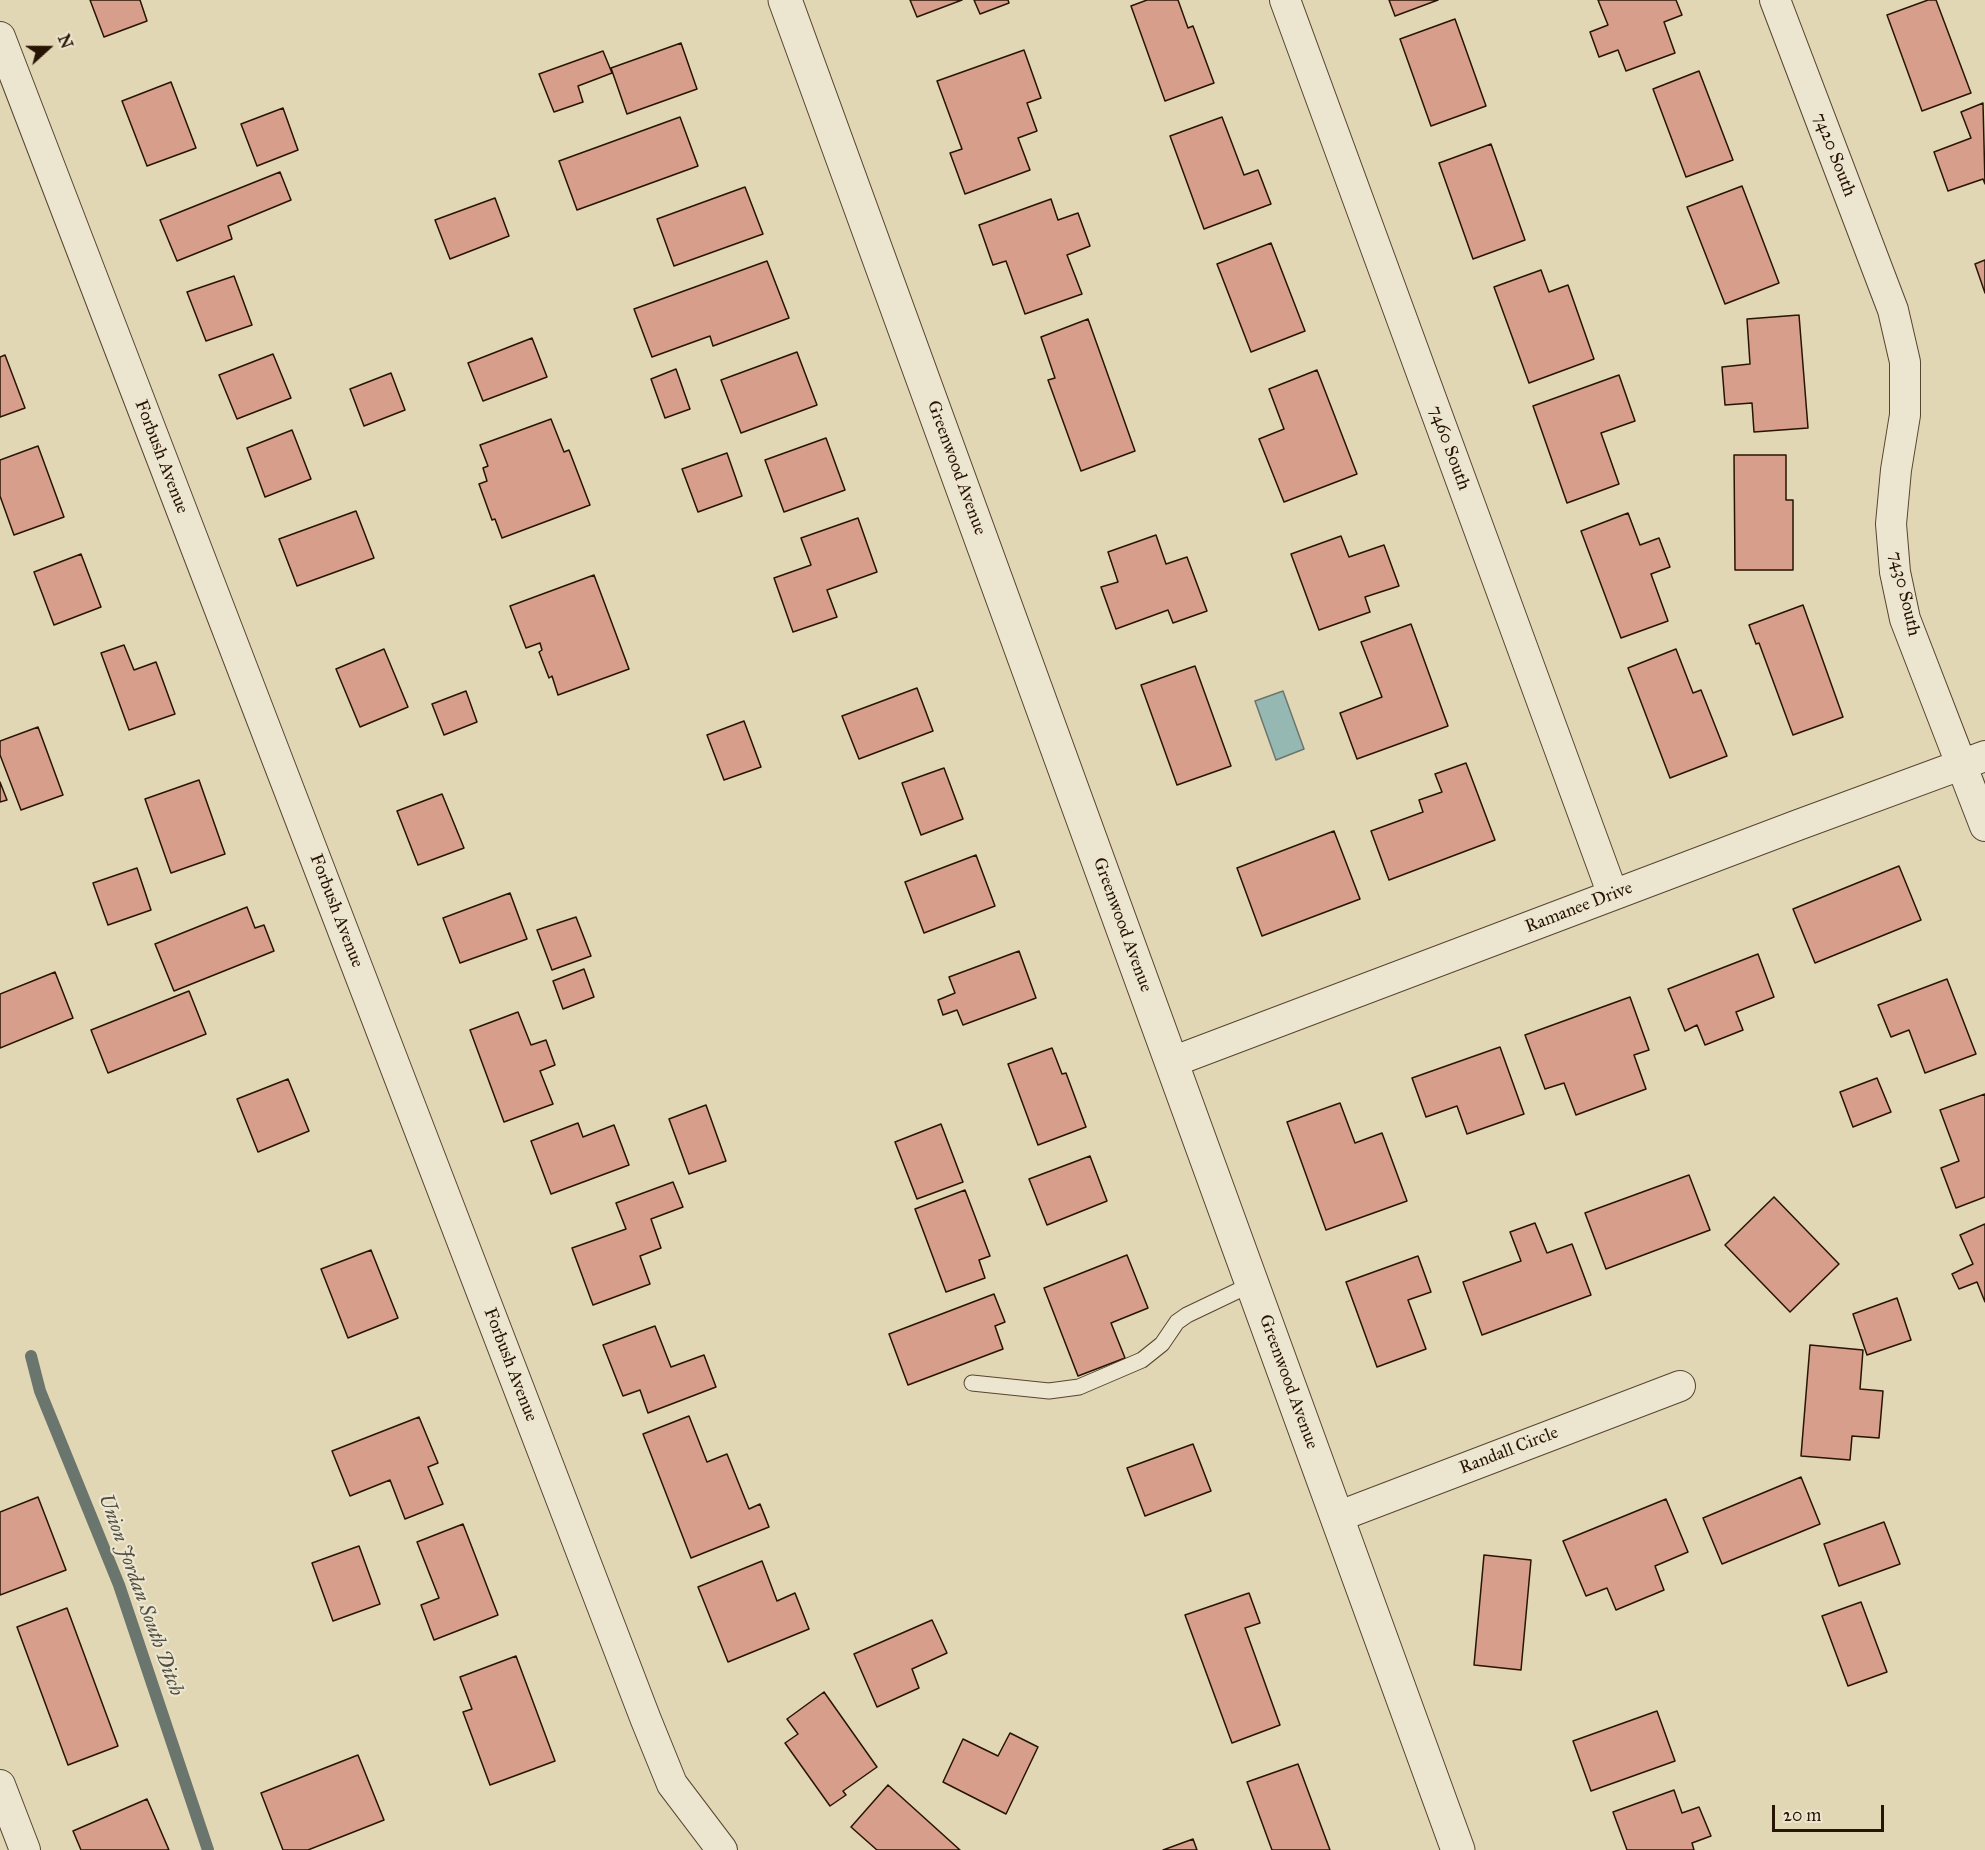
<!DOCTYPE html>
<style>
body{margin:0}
#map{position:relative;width:1985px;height:1850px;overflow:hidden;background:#e2d7b5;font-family:"IM FELL Great Primer",serif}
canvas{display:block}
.north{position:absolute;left:18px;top:18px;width:60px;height:60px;-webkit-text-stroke:4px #ece5cf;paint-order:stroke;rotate:69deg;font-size:16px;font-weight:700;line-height:24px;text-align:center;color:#281403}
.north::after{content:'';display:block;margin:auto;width:21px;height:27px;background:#281403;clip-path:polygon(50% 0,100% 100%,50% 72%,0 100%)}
.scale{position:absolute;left:1772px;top:1805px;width:112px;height:27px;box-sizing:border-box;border:3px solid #281403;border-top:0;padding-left:8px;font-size:18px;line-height:21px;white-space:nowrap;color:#281403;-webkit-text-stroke:4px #ece5cf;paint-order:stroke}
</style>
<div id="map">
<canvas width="1985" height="1850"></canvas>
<div class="north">N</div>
<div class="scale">20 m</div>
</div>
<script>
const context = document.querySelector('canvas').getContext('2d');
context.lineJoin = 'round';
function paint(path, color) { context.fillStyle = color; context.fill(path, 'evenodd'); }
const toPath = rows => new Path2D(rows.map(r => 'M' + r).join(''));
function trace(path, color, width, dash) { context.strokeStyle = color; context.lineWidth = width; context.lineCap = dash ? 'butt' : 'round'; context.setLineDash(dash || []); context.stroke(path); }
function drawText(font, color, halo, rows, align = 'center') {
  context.font = font + ' "IM FELL Great Primer",serif'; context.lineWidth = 4.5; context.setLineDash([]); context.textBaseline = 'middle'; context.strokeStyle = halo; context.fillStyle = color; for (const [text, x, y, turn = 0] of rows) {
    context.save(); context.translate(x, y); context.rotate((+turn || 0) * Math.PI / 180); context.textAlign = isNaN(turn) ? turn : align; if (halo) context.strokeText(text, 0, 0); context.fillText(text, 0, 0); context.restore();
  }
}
const water = toPath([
 [1283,691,1304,749,1276,760,1255,701,1283,691]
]);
paint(water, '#96b8b3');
trace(water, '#6a766d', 1.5);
trace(toPath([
 [31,1356,40,1391,119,1585,208,1850]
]), '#6a766d', 12);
const building = toPath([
 [90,0,140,0,147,21,104,37,90,0],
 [910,0,962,0,917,17,910,0],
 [974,0,1008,0,1009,3,980,14,974,0],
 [1147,0,1178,0,1188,28,1193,26,1214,83,1165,101,1131,6,1147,0],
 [1389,0,1438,0,1395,16,1389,0],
 [1598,0,1676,0,1682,15,1664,22,1675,53,1626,71,1618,50,1599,57,1590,32,1608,25,1598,0],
 [1928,0,1936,0,1971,93,1922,111,1887,15,1928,0],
 [1455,19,1486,106,1431,126,1400,39,1455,19],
 [681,43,697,89,627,114,611,68,681,43],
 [1024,50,1041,98,1027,103,1037,131,1018,138,1030,170,965,194,950,153,962,149,937,81,1024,50],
 [603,51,612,73,578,86,583,102,554,112,539,74,603,51],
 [1699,71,1733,160,1686,177,1653,89,1699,71],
 [171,82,196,148,147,166,122,101,171,82],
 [1983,103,1985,184,1983,179,1948,191,1934,152,1971,138,1961,112,1983,103],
 [283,108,298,150,257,166,241,124,283,108],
 [680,117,698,166,577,210,559,161,680,117],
 [1222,117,1244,175,1258,170,1271,204,1204,229,1170,136,1222,117],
 [1491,144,1525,240,1473,259,1439,163,1491,144],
 [280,172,291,200,228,226,232,239,177,261,160,220,280,172],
 [1742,186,1779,283,1725,304,1687,207,1742,186],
 [745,187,763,234,674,266,657,219,745,187],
 [495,198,509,236,450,259,435,220,495,198],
 [1051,199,1058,220,1078,213,1090,246,1067,255,1082,294,1025,314,1006,261,993,265,979,225,1051,199],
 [1271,243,1305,331,1251,352,1217,264,1271,243],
 [1985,260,1985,293,1975,264,1985,260],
 [767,261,789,318,713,346,710,336,652,357,634,309,767,261],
 [1541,270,1549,292,1568,285,1594,359,1529,383,1494,287,1541,270],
 [234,276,252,325,206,341,187,292,234,276],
 [1799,315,1808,428,1754,432,1752,403,1725,405,1722,367,1750,364,1747,319,1799,315],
 [1088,319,1135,451,1081,471,1048,380,1055,378,1041,337,1088,319],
 [532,338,547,377,483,401,468,363,532,338],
 [797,352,817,405,741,433,721,380,797,352],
 [273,354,291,398,237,419,219,375,273,354],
 [5,355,25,408,0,417,0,357,5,355],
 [676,369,690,409,665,418,651,379,676,369],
 [1317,370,1357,474,1284,502,1259,439,1284,429,1269,389,1317,370],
 [391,373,405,410,364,426,350,389,391,373],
 [1619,375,1635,421,1601,433,1619,484,1567,503,1533,406,1619,375],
 [551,419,564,452,569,450,590,505,502,538,495,519,492,520,479,484,487,481,483,468,488,466,480,445,551,419],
 [292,430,311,479,265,497,247,448,292,430],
 [826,438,845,490,784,512,765,460,826,438],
 [38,446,64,517,14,535,0,496,0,460,38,446],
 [727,453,742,496,698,512,682,469,727,453],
 [1734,455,1786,455,1786,500,1793,500,1793,570,1735,570,1734,455],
 [356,511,374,558,297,586,279,539,356,511],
 [1628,513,1640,545,1659,538,1670,567,1651,574,1668,621,1621,638,1581,531,1628,513],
 [858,518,877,572,827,590,837,617,793,632,774,578,811,565,801,538,858,518],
 [1156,535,1166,564,1187,557,1207,611,1173,623,1168,610,1116,629,1101,587,1118,582,1108,552,1156,535],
 [1341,536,1349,557,1384,545,1399,586,1365,597,1370,612,1319,630,1291,554,1341,536],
 [81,554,101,607,54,625,34,572,81,554],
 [594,575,629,669,558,695,552,676,549,678,539,652,542,650,540,643,526,648,510,606,594,575],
 [1803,605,1843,717,1793,735,1759,643,1756,644,1749,625,1803,605],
 [1411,624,1448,726,1357,759,1340,713,1382,697,1361,642,1411,624],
 [124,645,134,670,156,662,175,714,129,730,101,653,124,645],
 [384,649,408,707,360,727,336,669,384,649],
 [1676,649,1693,693,1701,690,1727,756,1670,778,1628,668,1676,649],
 [1195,666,1231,766,1177,785,1141,685,1195,666],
 [917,688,933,731,859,759,842,716,917,688],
 [466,691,477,722,444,735,432,704,466,691],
 [744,721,761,767,724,780,707,735,744,721],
 [38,727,63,795,21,810,0,755,0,741,38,727],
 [1466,763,1495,840,1389,880,1371,831,1423,812,1419,800,1442,792,1435,774,1466,763],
 [944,768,963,819,921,835,902,783,944,768],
 [199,780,225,854,171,873,145,799,199,780],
 [0,782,7,800,0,802,0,782],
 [442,794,464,848,418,865,397,811,442,794],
 [1334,831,1360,899,1262,936,1237,868,1334,831],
 [976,855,995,906,924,933,905,882,976,855],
 [1899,866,1921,920,1815,963,1793,909,1899,866],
 [137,868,151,910,108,925,93,883,137,868],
 [510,893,527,939,460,963,443,918,510,893],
 [247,907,255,928,264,925,274,951,174,991,155,944,247,907],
 [576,917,591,956,552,970,537,930,576,917],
 [1019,951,1036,998,963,1025,957,1010,943,1015,938,1000,955,993,949,977,1019,951],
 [1758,954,1774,997,1736,1012,1743,1030,1705,1045,1697,1025,1685,1031,1668,989,1758,954],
 [584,969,594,997,563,1009,553,981,584,969],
 [55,972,73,1018,0,1048,0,994,55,972],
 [1947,979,1976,1054,1925,1073,1909,1030,1891,1037,1878,1005,1947,979],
 [189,991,206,1034,108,1073,91,1030,189,991],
 [1630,997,1649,1050,1634,1055,1646,1089,1576,1115,1564,1083,1545,1089,1525,1035,1630,997],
 [518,1012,531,1045,546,1040,555,1065,540,1071,553,1104,504,1122,470,1030,518,1012],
 [1500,1047,1524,1114,1467,1134,1457,1106,1426,1117,1412,1078,1500,1047],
 [1052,1048,1062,1074,1066,1073,1086,1127,1038,1145,1008,1064,1052,1048],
 [1877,1078,1891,1112,1853,1127,1840,1092,1877,1078],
 [288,1079,309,1131,258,1152,237,1099,288,1079],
 [1985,1094,1985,1197,1956,1208,1941,1168,1959,1161,1940,1110,1985,1094],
 [1340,1103,1355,1143,1382,1133,1407,1201,1326,1230,1287,1122,1340,1103],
 [706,1105,726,1161,689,1174,669,1119,706,1105],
 [578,1123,583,1137,614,1125,629,1165,551,1194,531,1141,578,1123],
 [941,1124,963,1182,917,1199,895,1142,941,1124],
 [1090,1156,1107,1201,1047,1225,1029,1179,1090,1156],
 [1689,1175,1710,1230,1606,1269,1585,1213,1689,1175],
 [673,1182,683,1207,651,1219,661,1248,640,1256,650,1284,593,1305,572,1248,626,1229,616,1203,673,1182],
 [965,1190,990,1256,979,1260,985,1278,946,1292,915,1209,965,1190],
 [1774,1197,1839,1264,1790,1312,1725,1245,1774,1197],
 [1535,1223,1547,1253,1572,1244,1591,1295,1482,1335,1463,1282,1521,1261,1510,1232,1535,1223],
 [1985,1224,1985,1302,1977,1282,1959,1289,1952,1274,1973,1264,1960,1235,1985,1224],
 [371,1250,398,1318,348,1338,321,1269,371,1250],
 [1127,1255,1148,1308,1111,1323,1125,1358,1078,1376,1044,1288,1127,1255],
 [1418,1256,1431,1292,1408,1300,1426,1349,1377,1367,1346,1282,1418,1256],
 [994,1294,1005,1322,995,1326,1003,1349,908,1385,889,1334,994,1294],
 [1897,1298,1911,1340,1867,1355,1853,1314,1897,1298],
 [655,1326,671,1367,704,1355,716,1387,648,1413,640,1390,623,1396,603,1345,655,1326],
 [1810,1345,1863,1350,1860,1389,1883,1391,1879,1438,1852,1436,1850,1460,1801,1456,1810,1345],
 [689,1416,707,1462,727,1454,749,1509,760,1504,769,1527,691,1558,643,1434,689,1416],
 [419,1417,438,1463,428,1467,443,1504,405,1519,390,1480,350,1496,332,1451,419,1417],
 [1193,1444,1211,1491,1145,1516,1127,1468,1193,1444],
 [1801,1477,1820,1524,1722,1564,1703,1518,1801,1477],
 [38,1497,66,1570,0,1595,0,1512,38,1497],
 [1666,1499,1688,1552,1655,1566,1664,1590,1616,1610,1607,1588,1586,1596,1563,1541,1666,1499],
 [1884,1522,1900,1564,1839,1586,1824,1544,1884,1522],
 [463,1524,498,1615,434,1640,421,1605,439,1598,417,1542,463,1524],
 [359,1546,380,1604,333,1621,312,1563,359,1546],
 [1484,1555,1531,1560,1521,1670,1474,1665,1484,1555],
 [762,1561,777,1601,795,1593,809,1629,728,1662,698,1587,762,1561],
 [1249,1593,1260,1623,1245,1628,1280,1725,1232,1743,1185,1615,1249,1593],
 [1861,1602,1887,1672,1848,1686,1822,1616,1861,1602],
 [67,1608,118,1746,68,1765,17,1627,67,1608],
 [932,1620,947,1653,912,1669,919,1688,877,1707,854,1654,932,1620],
 [516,1656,555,1761,490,1785,463,1712,472,1709,460,1677,516,1656],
 [824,1692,877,1767,843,1791,846,1795,830,1806,785,1743,798,1734,787,1719,824,1692],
 [1657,1711,1675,1761,1591,1791,1573,1741,1657,1711],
 [1010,1733,1038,1747,1006,1814,943,1782,963,1739,998,1756,1010,1733],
 [358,1755,384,1820,308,1850,283,1850,261,1793,358,1755],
 [1298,1764,1330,1850,1272,1850,1247,1782,1298,1764],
 [888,1785,960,1850,877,1850,851,1827,888,1785],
 [1674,1790,1682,1813,1699,1807,1711,1836,1692,1843,1694,1850,1627,1850,1613,1812,1674,1790],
 [147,1799,169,1850,81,1850,73,1831,147,1799],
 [1193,1839,1197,1850,1163,1850,1193,1839]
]);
paint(building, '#d79e8c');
trace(building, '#281403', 1.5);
const service = toPath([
 [972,1383,1049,1391,1079,1387,1142,1360,1162,1344,1177,1322,1187,1315,1252,1284]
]);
const minor = toPath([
 [1285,0,1613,895],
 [1775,0,1893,310,1905,362,1905,415,1896,470,1891,524,1895,572,1905,619,1985,826],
 [0,37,646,1720,672,1784,722,1850],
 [1172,1062,1798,825,1985,756],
 [1337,1517,1680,1386],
 [0,1785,25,1850]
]);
const tertiary = toPath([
 [785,0,1458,1850]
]);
trace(service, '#564530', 17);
trace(minor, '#564530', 32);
trace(tertiary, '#564530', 35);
trace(service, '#ece5cf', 15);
trace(minor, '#ece5cf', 30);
trace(tertiary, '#ece5cf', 33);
drawText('18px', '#281403', '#ece5cf', [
 ["7420 South",1834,155,69],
 ["7460 South",1449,448,70],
 ["Forbush Avenue",161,457,69],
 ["Greenwood Avenue",956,468,70],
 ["7430 South",1904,594,77],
 ["Ramanee Drive",1579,908,-21],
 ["Forbush Avenue",336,911,69],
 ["Greenwood Avenue",1122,925,70],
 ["Forbush Avenue",510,1365,69],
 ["Greenwood Avenue",1288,1382,70],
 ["Randall Circle",1509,1451,-21]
]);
drawText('italic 20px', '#4e4d41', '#ece5cf', [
 ["Union Jordan South Ditch",140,1595,70]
]);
</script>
